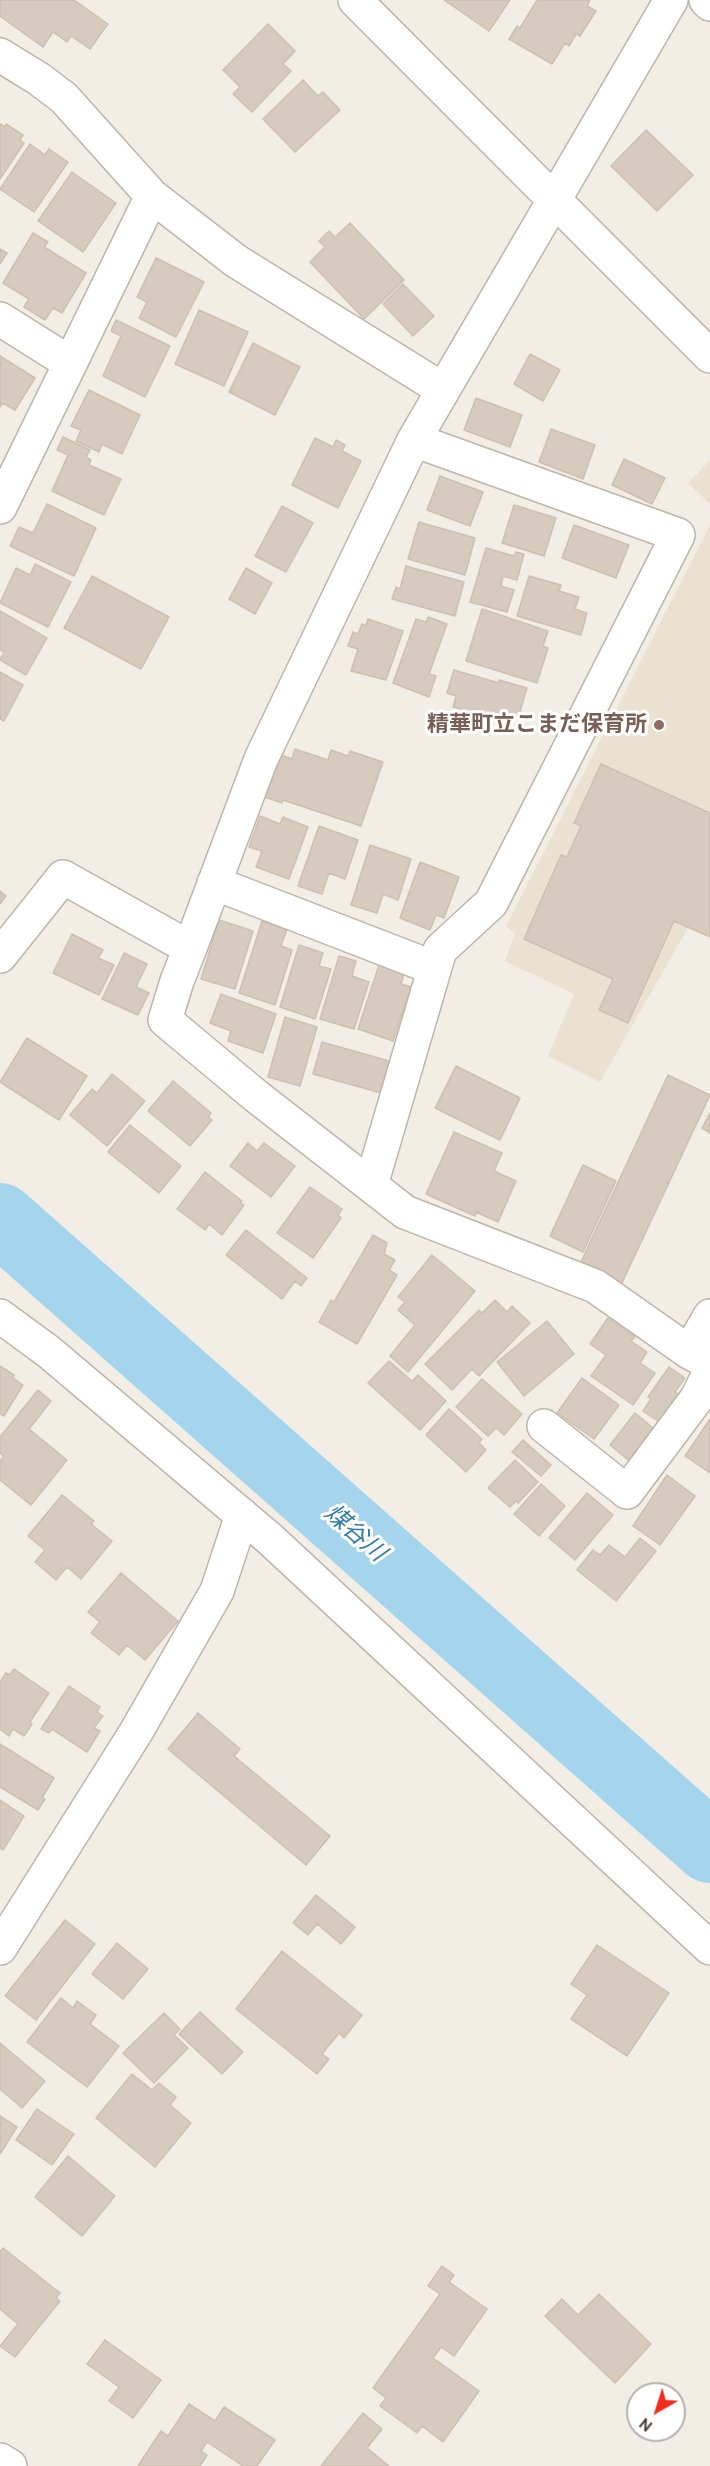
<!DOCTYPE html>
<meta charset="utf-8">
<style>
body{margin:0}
#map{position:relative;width:710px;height:2466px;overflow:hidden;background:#f2eee6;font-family:Cabin,sans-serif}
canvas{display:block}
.north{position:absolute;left:626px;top:2382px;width:60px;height:60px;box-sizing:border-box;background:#fff;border:2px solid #b5b2af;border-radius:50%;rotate:219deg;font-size:16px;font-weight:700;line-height:24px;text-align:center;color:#453e36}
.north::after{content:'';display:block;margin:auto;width:21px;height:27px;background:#f22d1e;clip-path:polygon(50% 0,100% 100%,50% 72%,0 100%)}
</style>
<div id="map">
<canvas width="710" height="2466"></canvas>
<div class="north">N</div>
</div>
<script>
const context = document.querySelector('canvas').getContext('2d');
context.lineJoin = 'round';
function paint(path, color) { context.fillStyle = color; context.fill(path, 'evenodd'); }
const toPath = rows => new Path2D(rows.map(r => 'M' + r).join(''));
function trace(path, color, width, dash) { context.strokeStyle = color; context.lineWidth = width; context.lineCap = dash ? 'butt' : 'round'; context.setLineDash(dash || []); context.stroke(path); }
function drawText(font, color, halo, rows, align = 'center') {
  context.font = font + ' Cabin,"Noto Sans JP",sans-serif'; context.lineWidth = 6; context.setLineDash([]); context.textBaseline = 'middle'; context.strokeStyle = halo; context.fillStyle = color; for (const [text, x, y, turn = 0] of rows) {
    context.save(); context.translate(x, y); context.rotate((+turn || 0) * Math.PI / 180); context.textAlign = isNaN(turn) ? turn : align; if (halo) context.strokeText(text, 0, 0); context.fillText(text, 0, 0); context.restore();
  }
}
paint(toPath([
 [710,460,710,504,688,483],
 [710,525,710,936,689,926,600,1082,548,1056,574,994,505,961,515,933,506,926]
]), '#ebe1d0');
trace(toPath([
 [0,1219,710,1847]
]), '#a4d5ed', 72);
const building = toPath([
 [0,0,74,0,108,24,90,49,71,36,67,42,53,32,43,47,0,16,0,0],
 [444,0,510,0,489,31,444,0],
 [537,0,590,0,587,6,596,11,580,36,576,34,569,46,565,43,552,64,509,39,517,26,520,28,537,0],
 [268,24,295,51,283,64,291,71,252,112,233,94,240,87,223,70,268,24],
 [303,80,318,96,323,92,340,110,295,152,263,119,303,80],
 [0,124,5,127,6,124,23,135,20,140,24,143,0,179,0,124],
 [646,130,693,175,657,211,611,166,646,130],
 [30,144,45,155,49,149,68,162,34,212,0,189,30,144],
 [72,172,116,203,83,252,38,221,72,172],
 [350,223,404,280,364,319,310,262,325,247,319,241,329,231,335,237,350,223],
 [33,233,48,242,44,247,86,273,62,313,53,308,45,320,24,307,29,299,3,283,33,233],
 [0,249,7,253,0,264,0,249],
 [156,258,204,282,176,337,139,318,147,302,137,297,156,258],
 [403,284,434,316,413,336,383,304,403,284],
 [199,310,248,332,224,386,175,364,199,310],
 [116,320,170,346,145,397,103,376,121,336,111,331,116,320],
 [253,343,300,367,275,415,229,392,253,343],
 [530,354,560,370,543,401,514,384,530,354],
 [0,356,35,378,15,410,3,403,0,407,0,356],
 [89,390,140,415,122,454,102,444,99,452,76,441,81,430,71,426,89,390],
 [476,398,522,415,510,447,464,430,476,398],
 [551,429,595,445,583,479,539,462,551,429],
 [63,437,90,450,86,457,91,460,89,465,121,479,104,515,52,491,68,455,57,450,63,437],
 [315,438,333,447,336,440,345,445,342,451,361,461,338,508,292,485,315,438],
 [624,459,665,478,652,504,612,485,624,459],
 [440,476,483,492,470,526,427,510,440,476],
 [47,504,96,528,74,576,10,546,19,527,33,533,47,504],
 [514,505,556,518,544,556,502,543,514,505],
 [282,506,313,523,286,572,255,556,282,506],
 [419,522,475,538,465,575,408,559,419,522],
 [574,525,629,545,616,578,562,558,574,525],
 [486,548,514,556,516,552,524,554,517,580,503,576,501,586,514,590,507,612,470,602,486,548],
 [35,564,71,582,48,627,0,603,16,568,30,575,35,564],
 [406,566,464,582,455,616,392,599,396,587,400,589,406,566],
 [246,568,272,583,255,614,229,599,246,568],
 [92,576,169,617,141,669,64,628,92,576],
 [529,576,561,585,559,591,579,597,575,609,587,613,581,635,517,616,529,576],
 [482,609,548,631,543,646,548,648,537,683,466,661,482,609],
 [0,611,47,638,26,675,0,660,4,652,0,650,0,611],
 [428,617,447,624,429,674,436,676,429,697,393,683,416,619,426,622,428,617],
 [368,619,403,631,386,680,351,671,358,649,348,646,353,632,358,634,362,624,366,626,368,619],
 [454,670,499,683,499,680,527,688,519,715,512,713,508,724,453,707,456,696,447,693,454,670],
 [0,672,23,685,4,721,0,719,0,672],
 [295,749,328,760,331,750,348,756,350,751,383,762,361,826,283,800,282,803,265,797,278,754,292,759,295,749],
 [601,764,710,813,710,937,674,921,628,1023,599,1010,613,979,524,939,561,855,567,857,581,826,574,823,601,764],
 [260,816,280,824,283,817,308,827,289,879,256,867,262,851,249,847,260,816],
 [319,826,358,840,345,879,329,873,322,894,298,886,319,826],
 [370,845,411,859,398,900,383,894,377,913,351,905,370,845],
 [420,862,459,877,444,918,436,915,430,930,400,918,420,862],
 [0,891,6,896,0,904,0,891],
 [219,920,253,931,235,989,201,979,219,920],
 [262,921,287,929,281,946,292,950,275,1005,239,993,262,921],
 [72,934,103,950,98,958,114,965,99,995,53,973,72,934],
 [299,945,323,953,319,966,331,969,315,1019,280,1007,299,945],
 [124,953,147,964,136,987,149,993,138,1015,102,999,124,953],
 [339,956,356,961,352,976,369,982,354,1029,320,1019,339,956],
 [379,965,404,974,401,984,411,987,393,1041,358,1029,379,965],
 [221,994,276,1014,263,1053,228,1041,231,1031,210,1023,221,994],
 [285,1017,317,1027,300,1086,268,1077,285,1017],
 [27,1038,87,1076,59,1120,0,1082,27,1038],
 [322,1042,389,1061,381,1093,313,1074,322,1042],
 [456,1066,520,1098,500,1140,435,1108,456,1066],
 [112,1074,145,1101,107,1146,70,1115,92,1089,97,1093,112,1074],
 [668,1075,710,1095,621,1285,579,1266,668,1075],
 [173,1081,211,1113,208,1117,212,1120,190,1146,148,1111,173,1081],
 [710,1113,710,1133,702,1128,710,1113],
 [130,1125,181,1166,159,1193,108,1152,130,1125],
 [454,1132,502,1153,494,1171,516,1181,498,1222,476,1212,475,1216,426,1194,454,1132],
 [248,1143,257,1151,264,1143,295,1166,271,1197,230,1166,248,1143],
 [583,1165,616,1181,583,1252,550,1236,583,1165],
 [205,1172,242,1201,240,1203,244,1205,222,1235,209,1224,205,1230,177,1209,205,1172],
 [310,1187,342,1209,338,1215,341,1218,313,1258,277,1233,310,1187],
 [246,1230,307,1278,301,1286,295,1281,282,1299,226,1255,246,1230],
 [373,1235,387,1243,384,1254,395,1260,389,1270,397,1275,357,1344,319,1322,331,1300,334,1302,373,1235],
 [432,1255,475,1291,408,1372,390,1356,415,1325,398,1310,405,1302,398,1297,432,1255],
 [495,1300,507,1312,512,1306,530,1323,479,1376,472,1369,452,1390,425,1364,479,1310,482,1313,495,1300],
 [608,1318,635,1337,631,1341,647,1352,640,1363,655,1373,633,1405,591,1376,606,1355,590,1344,608,1318],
 [547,1321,574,1354,524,1396,497,1362,547,1321],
 [389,1361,412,1381,418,1375,446,1401,420,1430,368,1383,389,1361],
 [0,1366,14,1375,13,1378,23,1385,4,1416,0,1414,0,1366],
 [669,1367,685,1378,675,1392,681,1397,665,1426,643,1411,651,1399,648,1397,669,1367],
 [582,1378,619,1405,594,1439,557,1413,582,1378],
 [482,1379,522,1414,504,1435,496,1428,488,1436,456,1407,482,1379],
 [38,1390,51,1401,29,1429,67,1460,31,1505,0,1480,0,1461,4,1456,0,1453,0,1437,38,1390],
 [449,1409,482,1439,479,1443,486,1450,466,1472,426,1435,449,1409],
 [635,1413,659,1433,634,1465,610,1445,635,1413],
 [710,1419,710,1473,685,1456,710,1419],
 [523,1440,551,1465,541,1476,512,1452,523,1440],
 [515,1460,538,1482,518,1503,516,1501,510,1507,488,1488,515,1460],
 [667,1475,695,1496,660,1545,633,1526,667,1475],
 [541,1484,565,1506,539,1536,514,1514,541,1484],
 [587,1493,613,1515,575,1560,549,1538,587,1493],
 [62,1495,94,1521,91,1524,112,1541,81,1579,67,1567,56,1580,35,1562,45,1550,28,1536,62,1495],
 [640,1538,656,1551,616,1601,577,1570,593,1550,600,1555,609,1545,625,1557,640,1538],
 [121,1573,178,1621,145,1660,127,1645,119,1655,91,1633,100,1622,88,1612,121,1573],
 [14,1669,49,1693,30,1722,32,1724,24,1736,13,1729,9,1736,0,1729,0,1682,6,1673,10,1675,14,1669],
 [69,1686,100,1707,97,1712,103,1716,94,1728,100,1731,87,1752,52,1729,49,1733,41,1729,69,1686],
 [198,1713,240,1749,234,1756,330,1836,306,1865,168,1749,198,1713],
 [0,1744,54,1778,42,1798,45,1799,38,1810,0,1787,0,1744],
 [0,1800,24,1816,3,1850,0,1848,0,1800],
 [316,1895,355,1927,341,1944,317,1924,308,1935,293,1923,316,1895],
 [65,1920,95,1944,36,2020,5,1996,65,1920],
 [117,1943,148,1969,123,1999,92,1974,117,1943],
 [597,1945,669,1993,627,2056,571,2019,587,1995,571,1984,597,1945],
 [282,1951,362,2015,344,2038,339,2033,322,2054,329,2059,317,2074,236,2009,282,1951],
 [61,1998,73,2008,77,2001,96,2015,90,2024,119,2046,87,2087,27,2042,61,1998],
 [200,2012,243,2052,222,2074,179,2034,200,2012],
 [164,2013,180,2029,174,2035,188,2048,154,2083,123,2053,164,2013],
 [0,2043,45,2081,22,2108,0,2089,0,2043],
 [132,2074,152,2090,159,2083,176,2097,170,2105,191,2123,155,2167,96,2118,132,2074],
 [37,2109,74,2134,52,2165,16,2140,37,2109],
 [0,2116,17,2127,0,2154,0,2116],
 [68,2156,115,2196,82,2236,35,2197,68,2156],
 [3,2248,60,2293,56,2298,60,2301,15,2357,0,2346,18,2324,0,2309,0,2251,3,2248],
 [442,2266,454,2275,449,2282,487,2309,454,2356,441,2347,433,2358,479,2391,443,2442,422,2426,417,2433,380,2406,386,2398,373,2388,440,2294,428,2286,442,2266],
 [599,2294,651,2344,615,2383,545,2316,562,2299,578,2315,599,2294],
 [105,2340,161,2380,133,2418,109,2401,119,2387,87,2364,105,2340],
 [189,2404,215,2421,224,2407,275,2440,257,2466,243,2466,207,2442,201,2451,207,2455,200,2466,138,2466,161,2431,168,2436,189,2404],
 [363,2413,382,2429,367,2448,389,2466,321,2466,363,2413]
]);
paint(building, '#d7cbbf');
trace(building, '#cec0b0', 1.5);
const minor = toPath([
 [355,0,710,356],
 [706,0,710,4],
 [0,55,39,79,64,98,152,196,236,261,442,389],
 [0,319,70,363],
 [0,507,152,196],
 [214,883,434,968],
 [190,948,261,759,414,440,671,0],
 [0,956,63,877,190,948,177,981,165,1020,256,1096,405,1212,595,1286,689,1352,710,1363],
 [371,1185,440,950,491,903,678,535,414,440],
 [0,1316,49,1352,270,1539,710,1948],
 [689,1352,710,1316],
 [544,1426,627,1492,697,1398,710,1372],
 [0,1948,136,1732,217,1591,242,1515],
 [0,2460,10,2466]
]);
trace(minor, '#bdb5a9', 36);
trace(minor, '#fff', 33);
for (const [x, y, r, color] of [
 [659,725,6,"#8d6e63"]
]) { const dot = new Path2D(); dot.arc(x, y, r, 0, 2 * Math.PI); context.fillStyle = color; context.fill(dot); trace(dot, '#fff', 2); }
drawText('bold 22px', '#785e54', '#fff', [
 ["精華町立こまだ保育所",647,725]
], 'right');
drawText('italic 24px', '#317da5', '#fff', [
 ["煤谷川",355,1533,41]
]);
</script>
